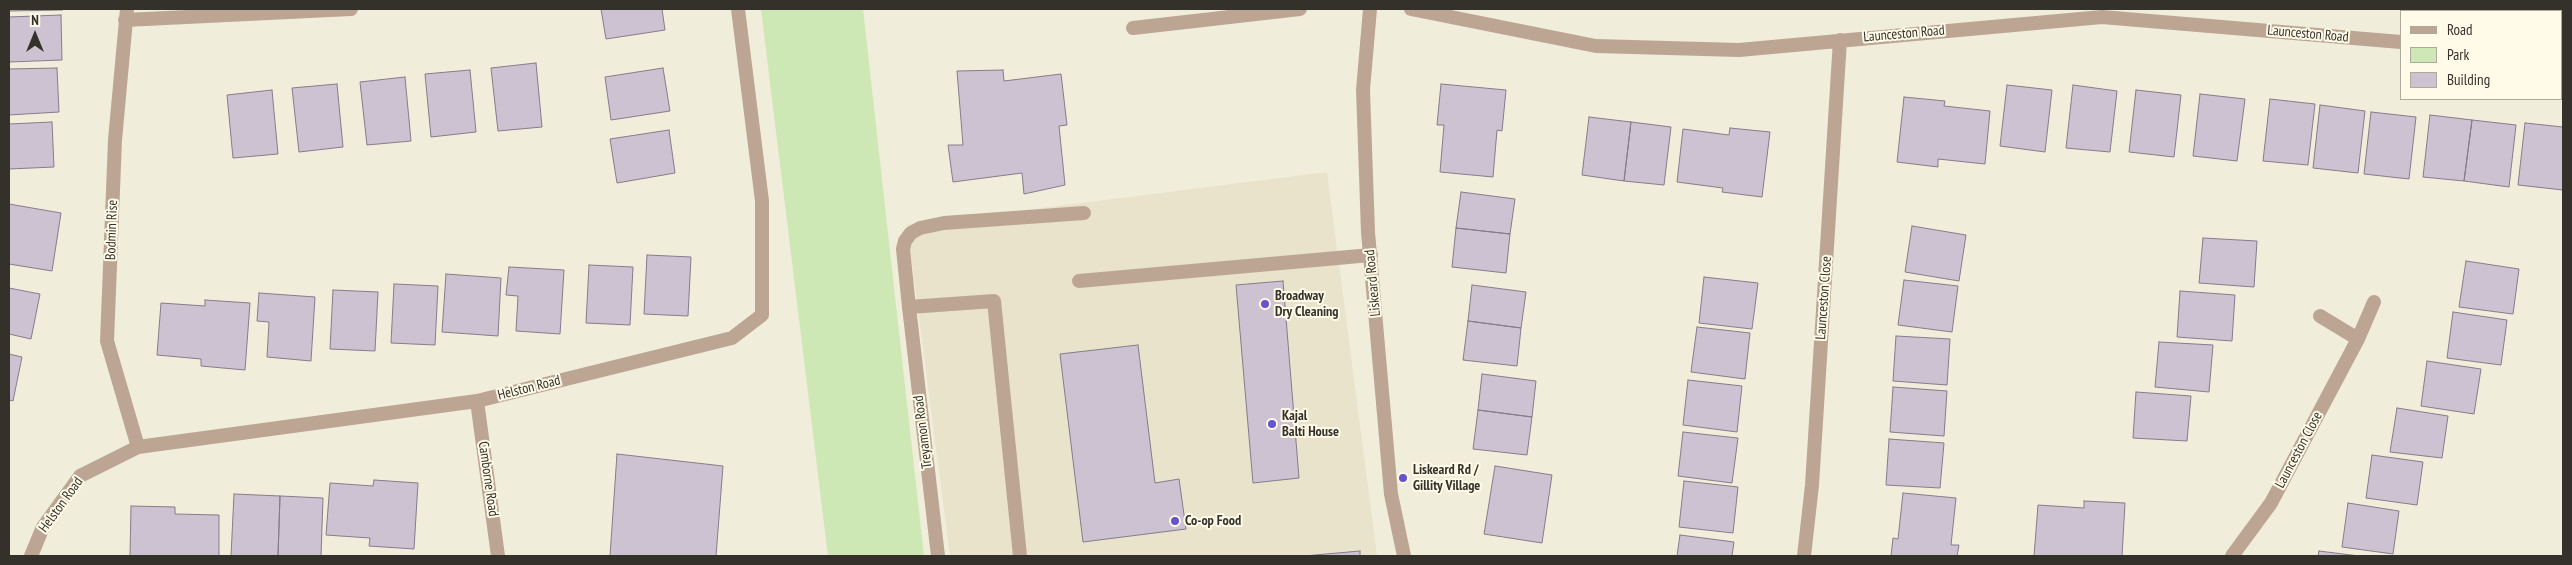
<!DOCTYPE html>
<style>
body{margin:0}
#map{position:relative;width:2572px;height:565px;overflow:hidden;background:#f1eddb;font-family:"PT Sans Narrow",sans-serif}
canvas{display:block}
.frame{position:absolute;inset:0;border:10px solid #33312a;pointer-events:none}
.legend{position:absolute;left:2400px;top:10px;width:162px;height:90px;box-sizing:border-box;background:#fffbe8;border:1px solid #adaa9c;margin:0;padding:6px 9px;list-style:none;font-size:15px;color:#33312a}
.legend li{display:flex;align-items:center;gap:10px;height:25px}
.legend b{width:25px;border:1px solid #adaa9c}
.north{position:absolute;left:10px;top:10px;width:50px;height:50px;-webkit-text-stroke:4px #fffbe8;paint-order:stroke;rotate:0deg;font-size:14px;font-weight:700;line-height:20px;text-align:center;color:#33312a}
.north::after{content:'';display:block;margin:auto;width:18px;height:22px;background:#33312a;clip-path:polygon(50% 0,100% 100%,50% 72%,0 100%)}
</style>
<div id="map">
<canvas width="2572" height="565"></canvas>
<div class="frame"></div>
<ul class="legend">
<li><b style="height:6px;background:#bda594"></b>Road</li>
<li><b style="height:14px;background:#cde7b5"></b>Park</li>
<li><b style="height:14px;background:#ccc2d2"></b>Building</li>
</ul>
<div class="north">N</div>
</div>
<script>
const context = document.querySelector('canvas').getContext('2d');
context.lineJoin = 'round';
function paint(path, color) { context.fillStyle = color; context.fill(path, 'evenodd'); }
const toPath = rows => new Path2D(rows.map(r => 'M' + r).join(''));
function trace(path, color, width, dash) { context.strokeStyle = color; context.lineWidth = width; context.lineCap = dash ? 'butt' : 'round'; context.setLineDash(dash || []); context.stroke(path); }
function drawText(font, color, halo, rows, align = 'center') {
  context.font = font + ' "PT Sans Narrow",sans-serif'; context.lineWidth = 4; context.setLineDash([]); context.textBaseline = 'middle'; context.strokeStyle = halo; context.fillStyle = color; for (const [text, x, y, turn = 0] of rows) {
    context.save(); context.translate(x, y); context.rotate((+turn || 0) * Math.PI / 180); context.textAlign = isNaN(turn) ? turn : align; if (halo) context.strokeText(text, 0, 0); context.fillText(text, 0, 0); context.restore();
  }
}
paint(toPath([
 [1327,172,1377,556,950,556,907,225]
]), '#e8e3ca');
paint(toPath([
 [761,9,863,9,924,556,828,556]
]), '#cde7b5');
const building = toPath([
 [9,9,63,9,63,10,9,11,9,9],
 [601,9,662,9,665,30,606,39,601,9],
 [61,15,62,60,9,62,9,17,61,15],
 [536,63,542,127,498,131,491,68,536,63],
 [57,68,59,112,9,115,9,69,57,68],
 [663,68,670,111,611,120,605,77,663,68],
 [470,70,476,132,431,137,425,74,470,70],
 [1003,70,1004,81,1061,74,1067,125,1059,126,1065,185,1024,194,1022,173,953,182,948,145,963,145,957,71,1003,70],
 [405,77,411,141,367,145,360,82,405,77],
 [337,84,343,147,299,152,292,88,337,84],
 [1441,84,1506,90,1502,131,1497,130,1493,177,1440,172,1444,125,1437,125,1441,84],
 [2007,85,2052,90,2045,152,2000,146,2007,85],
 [2073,85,2117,91,2110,152,2066,148,2073,85],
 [272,90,278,154,233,158,227,95,272,90],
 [2136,90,2181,95,2174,157,2129,152,2136,90],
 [2200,94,2245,99,2237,161,2193,156,2200,94],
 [1904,97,1945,101,1944,106,1990,111,1985,164,1938,159,1938,167,1897,162,1904,97],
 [2270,99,2315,104,2308,165,2263,161,2270,99],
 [2320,105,2365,111,2358,173,2313,168,2320,105],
 [2371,112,2416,117,2409,179,2364,174,2371,112],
 [2430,115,2472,120,2464,181,2423,177,2430,115],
 [1589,117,1631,122,1624,181,1582,175,1589,117],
 [2472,120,2516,125,2509,187,2464,181,2472,120],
 [52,122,54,167,9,169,9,124,52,122],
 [1631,122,1671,127,1664,185,1624,181,1631,122],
 [2525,123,2563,127,2563,190,2518,185,2525,123],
 [1730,128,1770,132,1762,197,1722,192,1723,188,1677,182,1683,129,1729,135,1730,128],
 [669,130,675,173,617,183,610,139,669,130],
 [1461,192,1515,199,1510,234,1456,228,1461,192],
 [9,204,61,213,52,271,9,264,9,204],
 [1912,226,1966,235,1959,281,1905,272,1912,226],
 [1456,228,1510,234,1506,273,1452,267,1456,228],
 [2203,238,2257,241,2254,287,2199,283,2203,238],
 [647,255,691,257,688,316,644,314,647,255],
 [2466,261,2519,269,2513,314,2459,307,2466,261],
 [589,265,633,267,630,325,586,323,589,265],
 [509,267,564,270,560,334,516,331,518,296,506,295,509,267],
 [446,274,501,278,498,336,442,332,446,274],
 [1704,277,1758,283,1752,329,1699,323,1704,277],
 [1904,280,1958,286,1952,332,1898,325,1904,280],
 [1283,281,1299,478,1253,483,1236,285,1283,281],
 [394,284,438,286,435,345,391,343,394,284],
 [1472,285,1526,292,1521,328,1468,321,1472,285],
 [9,288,40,294,31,339,9,334,9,288],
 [333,290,378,292,375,351,330,349,333,290],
 [2180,291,2235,295,2232,341,2177,337,2180,291],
 [259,293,315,297,311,361,267,357,269,322,257,321,259,293],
 [205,300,250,303,245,370,201,366,201,359,157,355,161,303,205,306,205,300],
 [2453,312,2507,320,2501,365,2447,358,2453,312],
 [1468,321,1521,328,1517,366,1463,360,1468,321],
 [1697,327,1750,333,1745,379,1691,372,1697,327],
 [1896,336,1950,339,1947,385,1893,381,1896,336],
 [2159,342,2213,345,2209,392,2155,387,2159,342],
 [1138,345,1155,483,1179,479,1186,529,1083,542,1060,354,1138,345],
 [9,354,22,357,13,401,9,400,9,354],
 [2427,361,2481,369,2474,414,2421,406,2427,361],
 [1482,374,1536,381,1532,417,1478,410,1482,374],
 [1688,380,1742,386,1737,432,1683,425,1688,380],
 [1893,387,1947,391,1944,436,1890,432,1893,387],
 [2136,392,2191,396,2187,441,2133,438,2136,392],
 [2397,408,2448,416,2442,458,2390,452,2397,408],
 [1478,410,1532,417,1527,455,1473,449,1478,410],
 [1683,432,1738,438,1732,483,1678,476,1683,432],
 [1889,439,1944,443,1940,488,1886,485,1889,439],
 [617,454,723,466,716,556,610,556,617,454],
 [2372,455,2423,462,2417,505,2366,498,2372,455],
 [1495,466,1552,475,1542,543,1484,534,1495,466],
 [374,480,418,483,414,549,369,546,370,538,326,535,330,483,373,486,374,480],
 [1684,481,1738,487,1733,533,1679,527,1684,481],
 [1903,493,1956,498,1951,545,1959,545,1957,556,1891,556,1893,538,1898,539,1903,493],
 [234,494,280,496,278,556,231,556,234,494],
 [280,496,323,498,321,556,278,556,280,496],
 [2084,501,2125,503,2122,556,2034,556,2038,505,2084,508,2084,501],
 [2348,503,2399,511,2393,554,2342,547,2348,503],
 [131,506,175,507,175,514,219,515,219,556,130,556,131,506],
 [1680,535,1734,542,1732,556,1677,556,1680,535],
 [1360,551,1360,556,1304,556,1360,551],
 [2319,551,2359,556,2318,556,2319,551]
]);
paint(building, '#ccc2d2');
trace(building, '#857c8b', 1);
trace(toPath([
 [1133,28,1300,9],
 [1079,281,1371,255],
 [1020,556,994,301,909,307,903,249,905,241,911,233,920,228,944,223,1084,213]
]), '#bda594', 14);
trace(toPath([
 [127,9,115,140,107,341,138,447],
 [1370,9,1363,90,1368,232,1391,494,1404,556],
 [1411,9,1596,46,1739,50,2102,17,2401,42],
 [125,20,351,9],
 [2561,57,2563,57],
 [909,307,938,556],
 [2320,316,2358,339],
 [477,401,498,556],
 [31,556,43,527,80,476,138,447,477,401,732,338,762,315,762,201,738,9],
 [1804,556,1812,485,1840,40],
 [2232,556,2271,503,2358,339,2374,302]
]), '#bda594', 14);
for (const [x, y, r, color] of [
 [1265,304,5,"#6753cc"],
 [1272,424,5,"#6753cc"],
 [1403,478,5,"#6753cc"],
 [1175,521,5,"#6753cc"]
]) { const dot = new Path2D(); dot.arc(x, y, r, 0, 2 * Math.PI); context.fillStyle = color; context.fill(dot); trace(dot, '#fffbe8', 2); }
drawText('14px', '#33312a', '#fffbe8', [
 ["Launceston Road",1904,34,-5],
 ["Launceston Road",2308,34,5],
 ["Bodmin Rise",112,230,-88],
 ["Liskeard Road",1373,283,-95],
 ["Launceston Close",1824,298,-86],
 ["Helston Road",529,388,-14],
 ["Treyamon Road",923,432,-97],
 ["Launceston Close",2299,450,-62],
 ["Camborne Road",488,479,82],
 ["Helston Road",61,505,-54]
]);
drawText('bold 14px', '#33312a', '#fffbe8', [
 ["Broadway",1275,296],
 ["Dry Cleaning",1275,312],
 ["Kajal",1282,416],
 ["Balti House",1282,432],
 ["Liskeard Rd /",1413,470],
 ["Gillity Village",1413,486],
 ["Co-op Food",1185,521]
], 'left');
</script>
